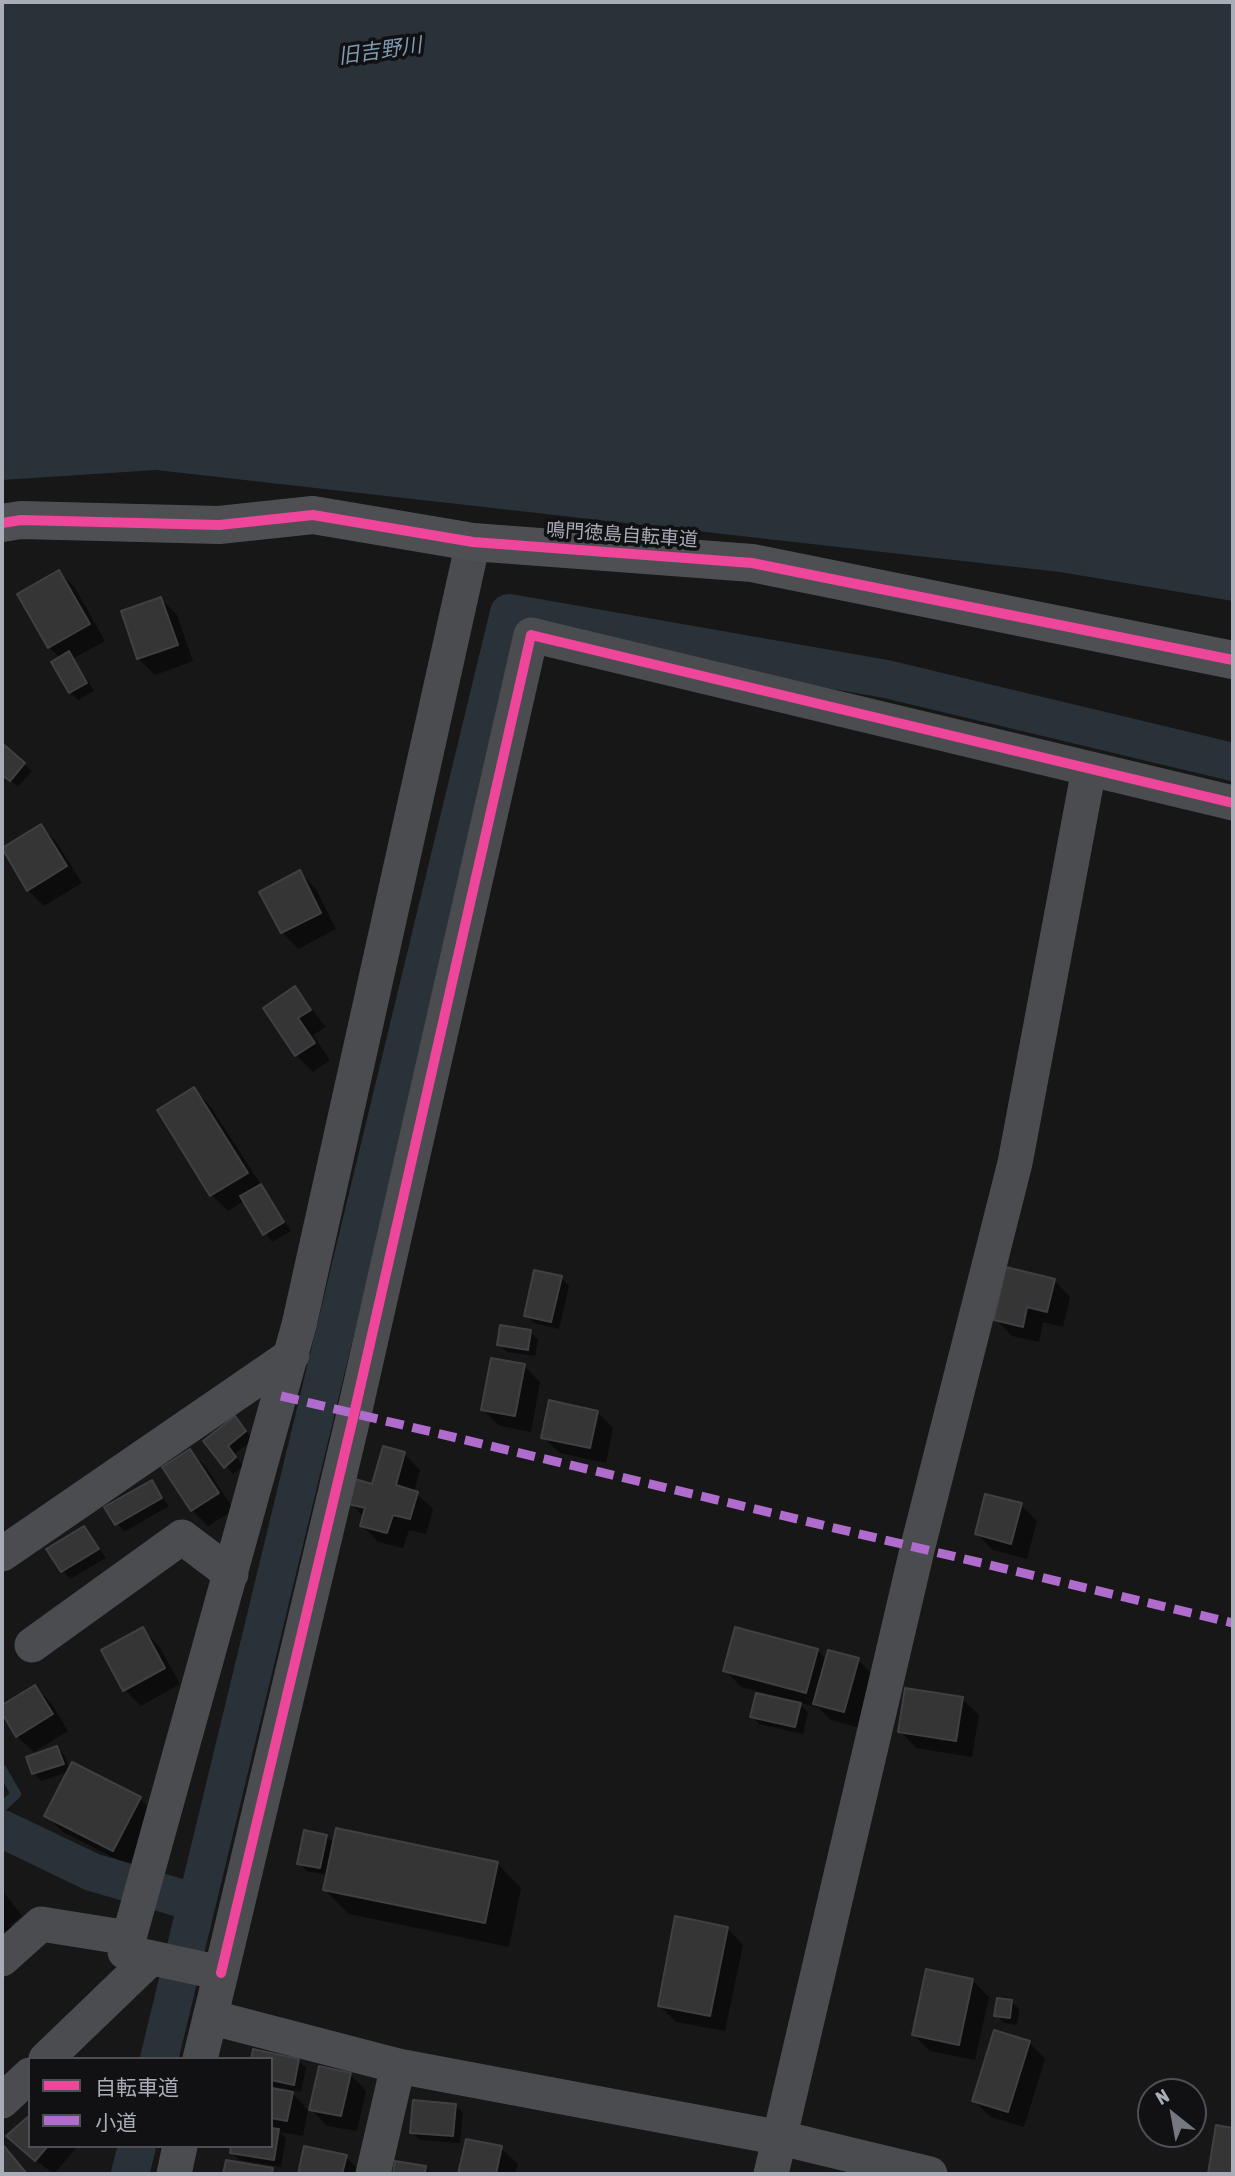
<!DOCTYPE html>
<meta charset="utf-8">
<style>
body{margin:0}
#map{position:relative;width:1235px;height:2176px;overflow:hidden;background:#171717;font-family:"Asap Condensed","Noto Sans JP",sans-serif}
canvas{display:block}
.frame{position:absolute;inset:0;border:4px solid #a8adb8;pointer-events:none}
.legend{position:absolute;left:28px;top:2057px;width:245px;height:91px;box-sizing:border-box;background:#111113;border:2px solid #4d4f55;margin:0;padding:9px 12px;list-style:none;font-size:21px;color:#a8adb8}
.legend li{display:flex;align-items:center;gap:14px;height:35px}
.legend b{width:35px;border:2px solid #4d4f55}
.north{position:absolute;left:1137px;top:2078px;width:70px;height:70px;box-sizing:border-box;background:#111113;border:2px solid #4d4f55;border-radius:50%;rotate:329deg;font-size:19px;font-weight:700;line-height:28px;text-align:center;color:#a8adb8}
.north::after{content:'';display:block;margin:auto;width:24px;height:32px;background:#757880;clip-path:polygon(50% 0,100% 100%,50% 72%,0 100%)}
</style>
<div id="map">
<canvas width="1235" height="2176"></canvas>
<div class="frame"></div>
<ul class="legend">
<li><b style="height:9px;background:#ed469a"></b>自転車道</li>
<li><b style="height:9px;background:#b06ccc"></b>小道</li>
</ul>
<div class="north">N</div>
</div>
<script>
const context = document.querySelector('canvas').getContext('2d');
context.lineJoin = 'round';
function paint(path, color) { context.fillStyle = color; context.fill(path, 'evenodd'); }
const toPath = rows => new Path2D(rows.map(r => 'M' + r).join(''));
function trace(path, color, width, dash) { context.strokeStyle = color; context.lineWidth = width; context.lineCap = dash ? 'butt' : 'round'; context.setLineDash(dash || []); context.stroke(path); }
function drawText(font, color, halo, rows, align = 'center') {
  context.font = font + ' "Asap Condensed","Noto Sans JP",sans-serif'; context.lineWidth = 7; context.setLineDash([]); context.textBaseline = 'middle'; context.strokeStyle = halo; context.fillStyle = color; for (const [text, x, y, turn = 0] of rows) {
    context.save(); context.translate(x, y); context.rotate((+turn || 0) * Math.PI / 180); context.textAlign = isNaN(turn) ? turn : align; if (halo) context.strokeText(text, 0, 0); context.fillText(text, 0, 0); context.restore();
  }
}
paint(toPath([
 [2,2,1233,2,1233,601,1060,572,156,470,2,480]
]), '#2a3239');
paint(toPath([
 [59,572,75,588,105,641,74,658,94,691,78,700,70,692,60,658,49,647],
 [161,599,177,615,193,661,155,675,138,658],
 [2,746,32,771,18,787,2,774],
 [41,826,57,843,82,883,44,906,28,890],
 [300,872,316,889,336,929,298,949,282,932,261,892],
 [295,988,326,1027,313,1035,330,1060,313,1072,296,1055,265,1009],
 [194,1089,210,1106,291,1231,272,1242,244,1201,228,1211,212,1195],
 [561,1278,569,1286,559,1329,534,1323,526,1315],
 [1054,1280,1070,1297,1063,1327,1043,1322,1039,1342,1012,1336,996,1320],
 [530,1332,538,1340,535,1356,507,1352,499,1344],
 [524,1366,540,1382,531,1432,500,1426,483,1410],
 [597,1412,613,1428,606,1463,560,1453,543,1437],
 [235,1418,253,1440,234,1454,243,1466,233,1474,206,1441],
 [190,1451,206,1467,234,1510,208,1526,192,1510],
 [404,1454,420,1470,414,1492,433,1509,426,1534,409,1530,403,1548,378,1542,362,1525,364,1517,350,1503,374,1486],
 [152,1482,169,1506,124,1532,107,1508],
 [1021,1505,1037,1521,1027,1559,993,1550,977,1534],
 [84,1528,106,1558,70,1579,49,1550],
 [143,1630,159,1646,180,1684,141,1706,125,1690],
 [817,1650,827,1660,858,1660,874,1676,860,1728,831,1720,819,1708,797,1702,808,1712,803,1734,759,1724,752,1716,779,1697,741,1687,725,1670],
 [35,1687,51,1703,68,1731,34,1752,17,1736,2,1707],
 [962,1699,979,1715,972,1757,916,1748,900,1731],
 [57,1748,65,1756,70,1770,140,1799,156,1815,130,1866,63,1832,46,1815,69,1772,41,1781,34,1773],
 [327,1837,335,1844,497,1863,521,1888,509,1947,349,1914,325,1890,328,1875,306,1871,299,1863],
 [2,1890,22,1916,10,1925,19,1936,2,1942],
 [727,1928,743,1945,725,2031,676,2022,660,2006],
 [972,1980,989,1997,975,2060,930,2051,914,2035],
 [1012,2002,1019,2009,1017,2025,1004,2023,996,2015],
 [1029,2042,1045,2059,1024,2127,991,2117,974,2101],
 [254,2051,298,2060,306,2068,301,2092,271,2086,271,2059],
 [350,2074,366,2091,357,2131,327,2126,311,2109],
 [271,2089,292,2093,308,2110,303,2136,280,2132,286,2138,281,2167,239,2160,232,2153,271,2146],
 [455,2105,463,2113,460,2143,420,2140,412,2132],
 [468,2141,501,2148,518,2164,515,2174,460,2174],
 [30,2146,78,2146,54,2174,25,2152],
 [3,2148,19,2164,28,2174,2,2174],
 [306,2148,346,2157,362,2174,300,2174],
 [397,2163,425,2168,432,2174,395,2174]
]), '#0007');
trace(toPath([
 [2,1770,16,1794,2,1807]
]), '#2a3239', 10);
trace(toPath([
 [2,1829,92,1872,197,1903],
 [159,2059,509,613,886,679,1233,762],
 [130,2174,137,2146]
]), '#2a3239', 38);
const building = toPath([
 [59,570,90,624,48,648,17,594,59,570],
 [161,597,178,645,137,659,121,611,161,597],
 [69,651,87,683,69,693,51,662,69,651],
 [2,743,25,763,10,781,2,775,2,743],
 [41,824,67,866,27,891,2,848,41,824],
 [300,870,321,913,281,933,259,892,300,870],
 [295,986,311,1010,298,1018,315,1043,295,1056,263,1008,295,986],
 [194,1087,248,1173,210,1196,157,1110,194,1087],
 [261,1184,284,1222,263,1235,240,1196,261,1184],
 [1006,1267,1055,1279,1047,1312,1027,1307,1023,1327,994,1320,1006,1267],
 [534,1270,562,1276,551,1322,524,1316,534,1270],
 [500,1325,531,1330,528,1350,497,1345,500,1325],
 [491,1358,525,1364,515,1416,481,1410,491,1358],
 [549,1400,598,1411,590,1448,541,1438,549,1400],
 [235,1416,246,1431,228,1446,236,1457,224,1468,203,1441,235,1416],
 [383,1446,405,1452,396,1485,418,1492,410,1519,393,1515,387,1533,360,1526,365,1508,348,1504,355,1479,372,1484,383,1446],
 [190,1449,219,1493,191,1511,162,1467,190,1449],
 [152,1480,162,1498,115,1525,104,1507,152,1480],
 [985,1494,1022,1503,1011,1544,975,1534,985,1494],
 [84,1526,99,1549,61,1572,46,1549,84,1526],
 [143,1627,165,1668,123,1691,101,1650,143,1627],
 [735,1627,818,1649,806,1693,723,1671,735,1627],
 [828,1650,859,1658,844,1712,813,1704,828,1650],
 [35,1685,53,1714,16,1737,2,1713,2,1705,35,1685],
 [905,1688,963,1697,956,1741,898,1732,905,1688],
 [756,1693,801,1703,795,1727,750,1717,756,1693],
 [57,1746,64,1764,32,1774,26,1757,57,1746],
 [72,1762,141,1797,113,1851,44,1816,72,1762],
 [336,1828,498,1862,485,1923,323,1890,336,1828],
 [304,1830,327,1835,320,1868,297,1864,304,1830],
 [675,1916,728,1927,710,2016,658,2006,675,1916],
 [926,1969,973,1979,959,2045,912,2035,926,1969],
 [997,1998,1012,2000,1010,2018,994,2016,997,1998],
 [994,2030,1030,2041,1008,2112,972,2101,994,2030],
 [253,2049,299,2059,294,2085,271,2080,271,2059,251,2059,253,2049],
 [319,2066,351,2073,341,2116,309,2110,319,2066],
 [271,2088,293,2092,287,2121,271,2118,271,2088],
 [413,2100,456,2104,453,2136,410,2133,413,2100],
 [30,2115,30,2146,48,2146,35,2161,6,2136,30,2115],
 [1216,2125,1233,2128,1233,2174,1208,2174,1216,2125],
 [271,2128,279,2129,274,2160,230,2153,231,2146,271,2146,271,2128],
 [466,2139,502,2146,496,2174,458,2174,466,2139],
 [3,2145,27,2174,2,2174,3,2145],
 [304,2146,347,2155,342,2174,298,2174,304,2146],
 [226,2160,273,2168,272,2174,223,2174,226,2160],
 [395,2161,426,2166,425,2174,393,2174,395,2161]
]);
paint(building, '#353536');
trace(building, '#3f4043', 2);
trace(toPath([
 [2,1554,292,1355],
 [32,1645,182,1537,231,1574],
 [2,1959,41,1924,129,1938],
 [221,1973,354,1414,531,635,1233,803],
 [210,2017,398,2066,781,2138,930,2174],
 [46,2059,151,1958],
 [200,2059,221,1973,125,1952,299,1325,473,542],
 [2,2101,30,2075],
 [174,2174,180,2146],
 [373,2174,398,2066],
 [771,2174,917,1550,1015,1163,1089,769]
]), '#4b4c50', 35);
trace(toPath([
 [2,523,21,520,219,525,313,515,473,542,752,563,1233,660]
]), '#4d4f52', 38);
trace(toPath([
 [281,1396,1233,1623]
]), '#b06ccc', 9, [18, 9]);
trace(toPath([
 [2,523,21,520,219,525,313,515,473,542,752,563,1233,660],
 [221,1973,354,1414,531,635,1233,803]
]), '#ed469a', 10);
drawText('19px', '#a8adb8', '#111113', [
 ["鳴門徳島自転車道",622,535,4]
]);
drawText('italic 21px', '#7f9bb3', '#111113', [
 ["旧吉野川",380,51,-8]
]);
</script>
